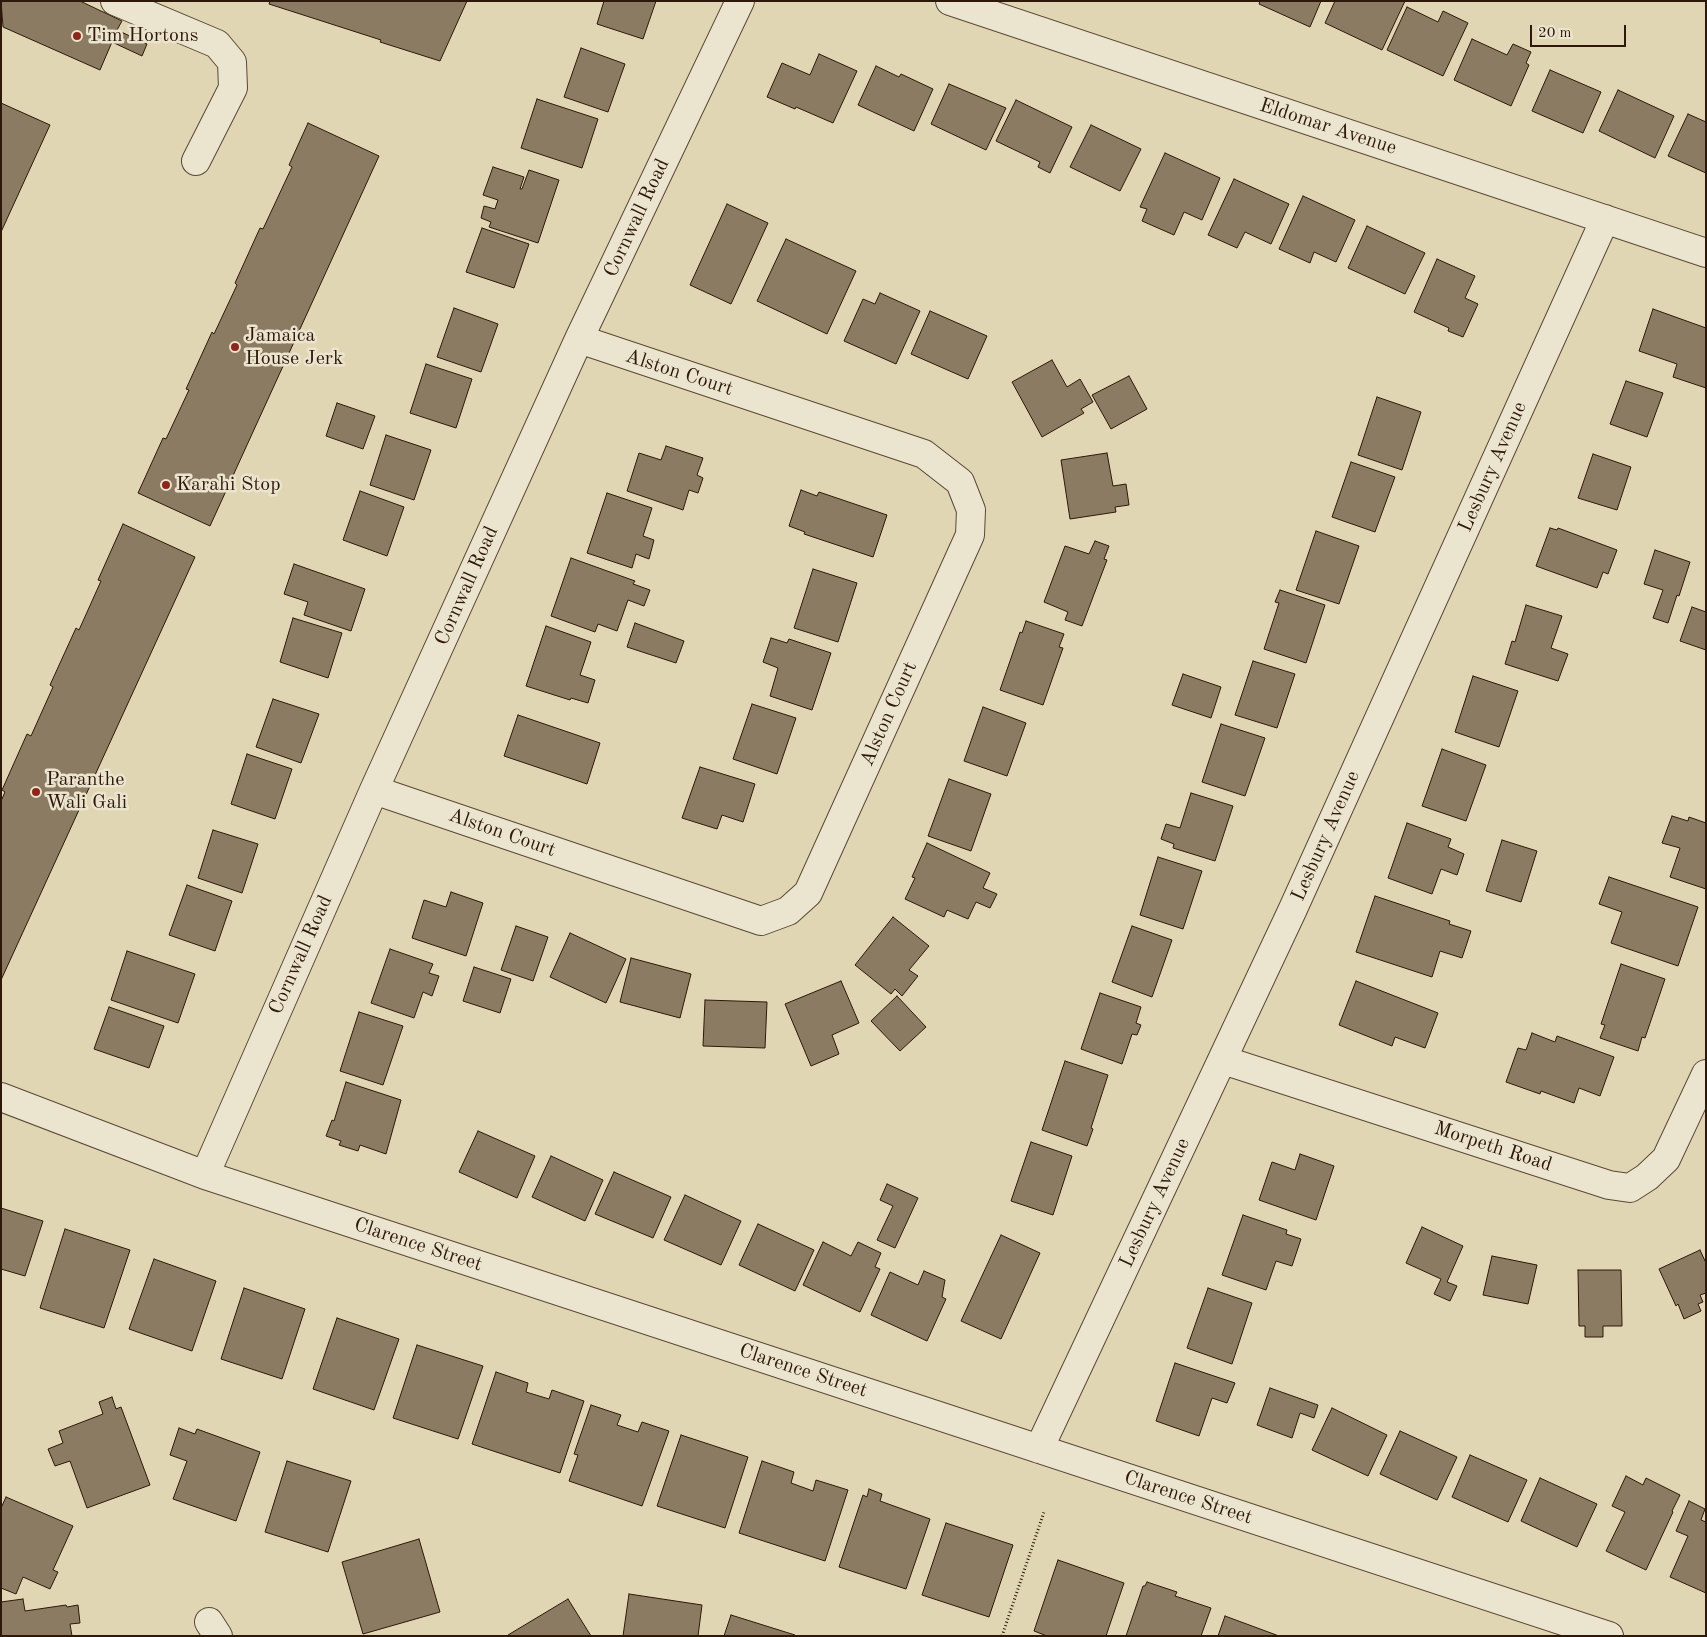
<!DOCTYPE html>
<style>
body{margin:0}
#map{position:relative;width:1707px;height:1637px;overflow:hidden;background:#e0d6b4;font-family:"Old Standard TT",serif}
canvas{display:block}
.frame{position:absolute;inset:0;border:2px solid #2e1809;pointer-events:none}
.scale{position:absolute;left:1530px;top:25px;width:96px;height:22px;box-sizing:border-box;border:2px solid #2e1809;border-top:0;padding-left:6px;font-size:15px;line-height:18px;white-space:nowrap;color:#2e1809;-webkit-text-stroke:4px #ebe4ce;paint-order:stroke}
</style>
<div id="map">
<canvas width="1707" height="1637"></canvas>
<div class="frame"></div>
<div class="scale">20 m</div>
</div>
<script>
const context = document.querySelector('canvas').getContext('2d');
context.lineJoin = 'round';
function paint(path, color) { context.fillStyle = color; context.fill(path, 'evenodd'); }
const toPath = rows => new Path2D(rows.map(r => 'M' + r).join(''));
function trace(path, color, width, dash) { context.strokeStyle = color; context.lineWidth = width; context.lineCap = dash ? 'butt' : 'round'; context.setLineDash(dash || []); context.stroke(path); }
function drawText(font, color, halo, rows, align = 'center') {
  context.font = font + ' "Old Standard TT",serif'; context.lineWidth = 5; context.setLineDash([]); context.textBaseline = 'middle'; context.strokeStyle = halo; context.fillStyle = color; for (const [text, x, y, turn = 0] of rows) {
    context.save(); context.translate(x, y); context.rotate((+turn || 0) * Math.PI / 180); context.textAlign = isNaN(turn) ? turn : align; if (halo) context.strokeText(text, 0, 0); context.fillText(text, 0, 0); context.restore();
  }
}
const building = toPath([
 [1,1,80,1,122,21,117,30,147,44,142,56,112,42,100,70,3,27,1,1],
 [270,1,467,1,440,61,380,42,381,40,269,4,270,1],
 [604,1,656,1,643,39,597,24,604,1],
 [1260,1,1321,1,1310,27,1259,4,1260,1],
 [1335,1,1405,1,1382,50,1325,23,1335,1],
 [1407,7,1438,22,1443,11,1468,23,1443,76,1387,50,1407,7],
 [1472,39,1507,55,1513,44,1531,52,1526,63,1529,65,1511,106,1454,80,1472,39],
 [581,48,625,64,608,112,564,97,581,48],
 [819,54,857,71,833,123,796,107,795,109,767,97,782,63,810,75,819,54],
 [876,66,899,77,901,74,933,89,914,131,858,105,876,66],
 [1550,70,1601,92,1583,133,1532,111,1550,70],
 [949,84,1006,108,986,150,931,124,949,84],
 [1618,90,1674,116,1655,158,1599,131,1618,90],
 [537,99,598,119,582,168,521,148,537,99],
 [1016,100,1072,127,1050,173,1038,167,1040,162,996,141,1016,100],
 [1,103,50,125,1,232,1,103],
 [1688,114,1706,122,1706,173,1668,156,1688,114],
 [308,123,379,156,210,526,138,493,163,438,166,439,189,390,186,389,212,332,214,334,237,285,235,283,260,228,263,229,292,167,289,165,308,123],
 [1091,125,1141,149,1120,191,1070,167,1091,125],
 [1165,153,1220,178,1202,220,1184,212,1174,235,1142,221,1147,209,1140,207,1165,153],
 [493,167,524,177,520,189,522,189,529,170,559,180,538,243,489,227,491,222,481,218,484,206,495,209,498,200,483,195,493,167],
 [1234,179,1289,204,1271,244,1245,232,1237,248,1208,235,1234,179],
 [1303,196,1355,220,1336,262,1314,252,1310,263,1279,249,1303,196],
 [727,204,768,223,731,304,690,285,727,204],
 [1367,226,1425,253,1405,294,1348,268,1367,226],
 [482,228,529,244,514,288,466,272,482,228],
 [786,239,856,271,827,334,757,301,786,239],
 [1437,259,1475,276,1465,298,1478,304,1463,337,1448,331,1449,328,1414,312,1437,259],
 [880,293,920,311,896,364,844,341,863,299,875,304,880,293],
 [454,308,498,324,481,372,437,357,454,308],
 [1653,309,1706,328,1706,388,1673,377,1677,364,1639,351,1653,309],
 [930,311,987,336,968,379,911,354,930,311],
 [1052,360,1067,387,1080,379,1093,402,1081,409,1084,413,1042,437,1012,382,1052,360],
 [426,364,472,379,456,428,410,413,426,364],
 [1129,376,1147,409,1111,429,1092,395,1129,376],
 [1626,381,1663,393,1647,437,1610,424,1626,381],
 [1377,397,1421,412,1402,470,1358,455,1377,397],
 [337,403,375,416,363,449,326,436,337,403],
 [386,435,431,450,414,500,370,485,386,435],
 [666,446,703,458,697,475,703,478,698,493,689,490,683,510,627,491,639,453,661,460,666,446],
 [1107,453,1113,486,1126,484,1129,505,1115,507,1116,512,1070,519,1061,460,1107,453],
 [1593,454,1631,467,1617,510,1578,498,1593,454],
 [1351,462,1395,477,1375,532,1332,517,1351,462],
 [801,490,817,496,819,492,887,515,873,557,804,534,805,532,789,526,801,490],
 [360,491,404,507,387,556,343,540,360,491],
 [607,493,652,508,643,536,654,540,649,559,636,554,632,568,587,553,607,493],
 [123,524,195,557,1,980,1,801,5,792,2,790,27,734,31,736,53,687,50,685,76,628,79,630,101,581,98,580,123,524],
 [1550,528,1557,530,1558,528,1617,550,1608,574,1603,572,1597,588,1536,566,1550,528],
 [1316,531,1359,546,1339,604,1296,590,1316,531],
 [1095,541,1109,546,1104,559,1107,560,1082,626,1065,620,1068,612,1044,602,1065,546,1089,554,1095,541],
 [1655,550,1690,562,1679,596,1677,595,1668,623,1653,618,1663,590,1644,584,1655,550],
 [571,558,635,581,633,584,650,590,644,606,628,600,617,631,598,624,595,632,551,616,571,558],
 [294,564,365,589,351,631,304,615,308,602,284,594,294,564],
 [813,569,857,583,838,642,794,628,813,569],
 [1280,590,1325,605,1306,663,1264,649,1279,603,1275,602,1280,590],
 [1526,605,1562,616,1551,648,1568,654,1558,681,1505,664,1512,641,1515,642,1526,605],
 [1692,607,1706,612,1706,650,1680,641,1692,607],
 [293,618,342,633,328,678,280,662,293,618],
 [1026,621,1064,634,1059,647,1063,648,1043,705,1000,690,1020,632,1022,633,1026,621],
 [635,623,684,641,676,663,627,647,635,623],
 [546,626,591,642,580,675,595,680,588,703,571,698,570,700,526,686,546,626],
 [771,638,787,643,789,639,831,653,812,710,770,696,778,668,763,662,771,638],
 [1253,661,1295,674,1277,728,1235,715,1253,661],
 [1183,674,1221,687,1211,718,1172,705,1183,674],
 [1473,676,1518,691,1499,747,1455,732,1473,676],
 [273,699,319,714,301,763,256,747,273,699],
 [752,704,796,718,777,774,733,759,752,704],
 [983,707,1026,723,1007,776,964,761,983,707],
 [518,715,600,743,587,784,504,756,518,715],
 [1221,724,1265,738,1245,796,1202,782,1221,724],
 [1442,749,1486,765,1466,821,1422,806,1442,749],
 [247,754,292,769,275,819,231,804,247,754],
 [700,767,755,784,743,822,722,815,717,829,682,818,700,767],
 [949,779,991,794,971,851,928,836,949,779],
 [1191,793,1233,806,1215,861,1173,848,1174,844,1161,839,1166,824,1180,828,1191,793],
 [1672,816,1688,821,1689,817,1706,823,1706,889,1670,877,1680,848,1662,843,1672,816],
 [1407,823,1451,839,1448,847,1464,854,1457,875,1441,869,1432,894,1388,878,1407,823],
 [213,830,258,844,242,893,198,878,213,830],
 [1502,840,1537,851,1521,902,1486,891,1502,840],
 [927,843,990,873,983,888,997,894,990,908,976,902,968,919,947,910,944,917,905,899,915,878,912,877,927,843],
 [1158,857,1202,871,1183,929,1140,915,1158,857],
 [1609,877,1698,907,1678,966,1611,943,1622,912,1599,904,1609,877],
 [187,885,232,901,215,951,169,935,187,885],
 [451,892,483,903,466,956,412,938,424,900,446,907,451,892],
 [1375,896,1450,921,1449,924,1471,931,1462,958,1440,951,1432,977,1356,952,1375,896],
 [893,917,929,946,909,970,918,976,902,996,895,989,891,994,855,965,893,917],
 [516,926,548,937,533,981,501,970,516,926],
 [1132,926,1172,940,1152,997,1112,982,1132,926],
 [570,933,626,959,606,1003,550,977,570,933],
 [390,949,433,964,429,973,439,976,432,996,423,992,414,1018,371,1003,390,949],
 [127,951,195,974,178,1023,111,1000,127,951],
 [631,958,691,974,680,1018,620,1002,631,958],
 [1621,964,1665,979,1645,1038,1642,1037,1638,1051,1600,1038,1605,1025,1601,1024,1621,964],
 [474,967,511,979,500,1013,463,1001,474,967],
 [841,981,859,1023,832,1035,839,1054,811,1066,785,1004,841,981],
 [1356,981,1438,1013,1425,1048,1395,1037,1392,1046,1339,1025,1356,981],
 [1100,993,1141,1007,1136,1023,1141,1025,1137,1035,1132,1034,1122,1064,1081,1049,1100,993],
 [897,996,926,1027,900,1051,871,1021,897,996],
 [705,1000,767,1002,765,1048,703,1046,705,1000],
 [109,1007,164,1026,149,1068,94,1049,109,1007],
 [359,1012,403,1026,383,1085,340,1071,359,1012],
 [1532,1033,1555,1042,1557,1036,1614,1057,1600,1096,1579,1088,1574,1103,1541,1091,1540,1094,1506,1082,1518,1048,1526,1050,1532,1033],
 [1065,1061,1108,1075,1091,1128,1093,1129,1087,1146,1042,1130,1065,1061],
 [346,1082,401,1100,386,1154,360,1145,358,1151,339,1145,341,1141,326,1136,332,1120,334,1121,346,1082],
 [478,1131,535,1156,517,1198,459,1172,478,1131],
 [1031,1142,1072,1156,1053,1215,1011,1201,1031,1142],
 [1300,1154,1334,1166,1316,1220,1259,1200,1272,1162,1295,1170,1300,1154],
 [551,1156,603,1180,585,1221,532,1197,551,1156],
 [614,1172,671,1197,653,1238,595,1214,614,1172],
 [887,1184,918,1198,895,1248,877,1240,893,1206,880,1200,887,1184],
 [685,1195,741,1221,721,1265,664,1240,685,1195],
 [1,1208,43,1221,25,1276,1,1269,1,1208],
 [1243,1215,1287,1230,1286,1234,1301,1239,1292,1266,1276,1261,1266,1290,1222,1275,1243,1215],
 [758,1224,814,1250,795,1291,739,1265,758,1224],
 [1422,1227,1463,1246,1447,1282,1457,1286,1450,1301,1434,1294,1441,1279,1406,1263,1422,1227],
 [65,1229,130,1250,104,1328,40,1308,65,1229],
 [1001,1235,1040,1253,1001,1339,961,1321,1001,1235],
 [823,1242,851,1256,858,1242,881,1253,875,1267,880,1269,860,1312,803,1285,823,1242],
 [1700,1250,1706,1263,1706,1293,1700,1295,1703,1302,1698,1304,1701,1311,1684,1319,1678,1304,1676,1306,1659,1269,1700,1250],
 [1492,1256,1537,1265,1528,1304,1483,1295,1492,1256],
 [154,1259,216,1281,192,1351,129,1329,154,1259],
 [1578,1270,1621,1270,1622,1326,1603,1326,1603,1337,1585,1337,1585,1326,1579,1326,1578,1270],
 [924,1271,945,1280,942,1297,946,1299,927,1341,871,1315,890,1272,918,1285,924,1271],
 [244,1288,305,1309,282,1379,221,1359,244,1288],
 [1208,1288,1252,1303,1232,1364,1187,1348,1208,1288],
 [337,1318,399,1339,374,1410,313,1389,337,1318],
 [417,1345,483,1366,458,1439,393,1418,417,1345],
 [1175,1363,1235,1383,1227,1403,1212,1398,1199,1436,1156,1421,1175,1363],
 [496,1372,528,1383,526,1392,549,1399,552,1390,584,1401,560,1473,472,1444,496,1372],
 [1270,1388,1318,1405,1314,1418,1300,1413,1292,1438,1257,1425,1270,1388],
 [112,1397,116,1409,121,1407,150,1485,87,1508,70,1461,55,1466,48,1449,63,1443,59,1431,103,1414,99,1402,112,1397],
 [591,1405,621,1415,617,1425,638,1432,642,1422,669,1431,642,1506,569,1481,578,1455,574,1454,591,1405],
 [1332,1408,1387,1435,1368,1476,1312,1450,1332,1408],
 [179,1428,195,1434,197,1429,260,1452,236,1521,173,1499,187,1461,170,1455,179,1428],
 [1400,1431,1457,1457,1437,1500,1380,1474,1400,1431],
 [681,1435,748,1457,725,1528,657,1506,681,1435],
 [1470,1455,1527,1480,1508,1522,1452,1497,1470,1455],
 [287,1461,351,1481,328,1552,265,1532,287,1461],
 [762,1461,794,1472,791,1483,813,1491,816,1480,848,1490,825,1561,739,1533,762,1461],
 [1626,1476,1643,1485,1646,1478,1680,1495,1672,1511,1673,1512,1646,1570,1606,1551,1625,1512,1612,1506,1626,1476],
 [1540,1478,1597,1504,1577,1547,1521,1521,1540,1478],
 [869,1489,882,1494,880,1501,930,1519,906,1589,839,1567,863,1495,867,1497,869,1489],
 [6,1497,73,1526,53,1570,58,1572,50,1589,23,1577,16,1594,1,1588,1,1508,6,1497],
 [1689,1501,1705,1509,1701,1520,1706,1522,1706,1593,1670,1577,1688,1536,1676,1531,1689,1501],
 [946,1523,1013,1545,989,1617,922,1595,946,1523],
 [419,1539,440,1612,363,1634,342,1562,419,1539],
 [1058,1560,1124,1583,1106,1636,1047,1636,1034,1631,1058,1560],
 [1147,1582,1177,1592,1175,1596,1211,1608,1201,1636,1126,1636,1143,1586,1145,1586,1147,1582],
 [629,1594,702,1605,698,1636,623,1636,629,1594],
 [23,1599,25,1611,66,1605,67,1607,78,1605,80,1623,70,1624,72,1636,1,1636,1,1602,23,1599],
 [568,1599,591,1636,508,1636,508,1635,568,1599],
 [731,1615,795,1635,794,1636,724,1636,731,1615],
 [1225,1616,1279,1636,1218,1636,1225,1616]
]);
paint(building, '#8b7b62');
trace(building, '#2e1809', 1);
const minor = toPath([
 [115,1,217,44,232,62,233,88,196,161],
 [950,1,1706,253],
 [374,790,761,921,788,911,808,893,970,535,971,510,960,482,924,454,579,339],
 [1223,1060,1609,1185,1630,1188,1647,1177,1666,1159,1706,1074],
 [1,1097,205,1175,1609,1636],
 [205,1175,374,790,579,339,740,1],
 [1039,1449,1292,911,1605,219],
 [209,1622,218,1636]
]);
trace(minor, '#5a4834', 30);
trace(toPath([
 [1002,1636,1044,1512]
]), '#2e1809', 3, [1, 2.5]);
trace(minor, '#ebe4ce', 28);
for (const [x, y, r, color] of [
 [77,36,5,"#8f2418"],
 [235,347,5,"#8f2418"],
 [166,485,5,"#8f2418"],
 [36,792,5,"#8f2418"]
]) { const dot = new Path2D(); dot.arc(x, y, r, 0, 2 * Math.PI); context.fillStyle = color; context.fill(dot); trace(dot, '#ebe4ce', 2); }
drawText('20px', '#2e1809', '#ebe4ce', [
 ["Tim Hortons",87,36],
 ["Jamaica",245,336],
 ["House Jerk",245,359],
 ["Karahi Stop",176,485],
 ["Paranthe",46,780],
 ["Wali Gali",46,803]
], 'left');
drawText('20px', '#2e1809', '#ebe4ce', [
 ["Eldomar Avenue",1328,127,18],
 ["Cornwall Road",637,218,-65],
 ["Alston Court",679,373,18],
 ["Lesbury Avenue",1493,467,-66],
 ["Cornwall Road",467,586,-66],
 ["Alston Court",889,714,-66],
 ["Alston Court",502,833,19],
 ["Lesbury Avenue",1326,836,-66],
 ["Cornwall Road",301,955,-66],
 ["Morpeth Road",1493,1147,18],
 ["Lesbury Avenue",1155,1203,-65],
 ["Clarence Street",418,1245,18],
 ["Clarence Street",803,1371,18],
 ["Clarence Street",1188,1498,18]
]);
</script>
